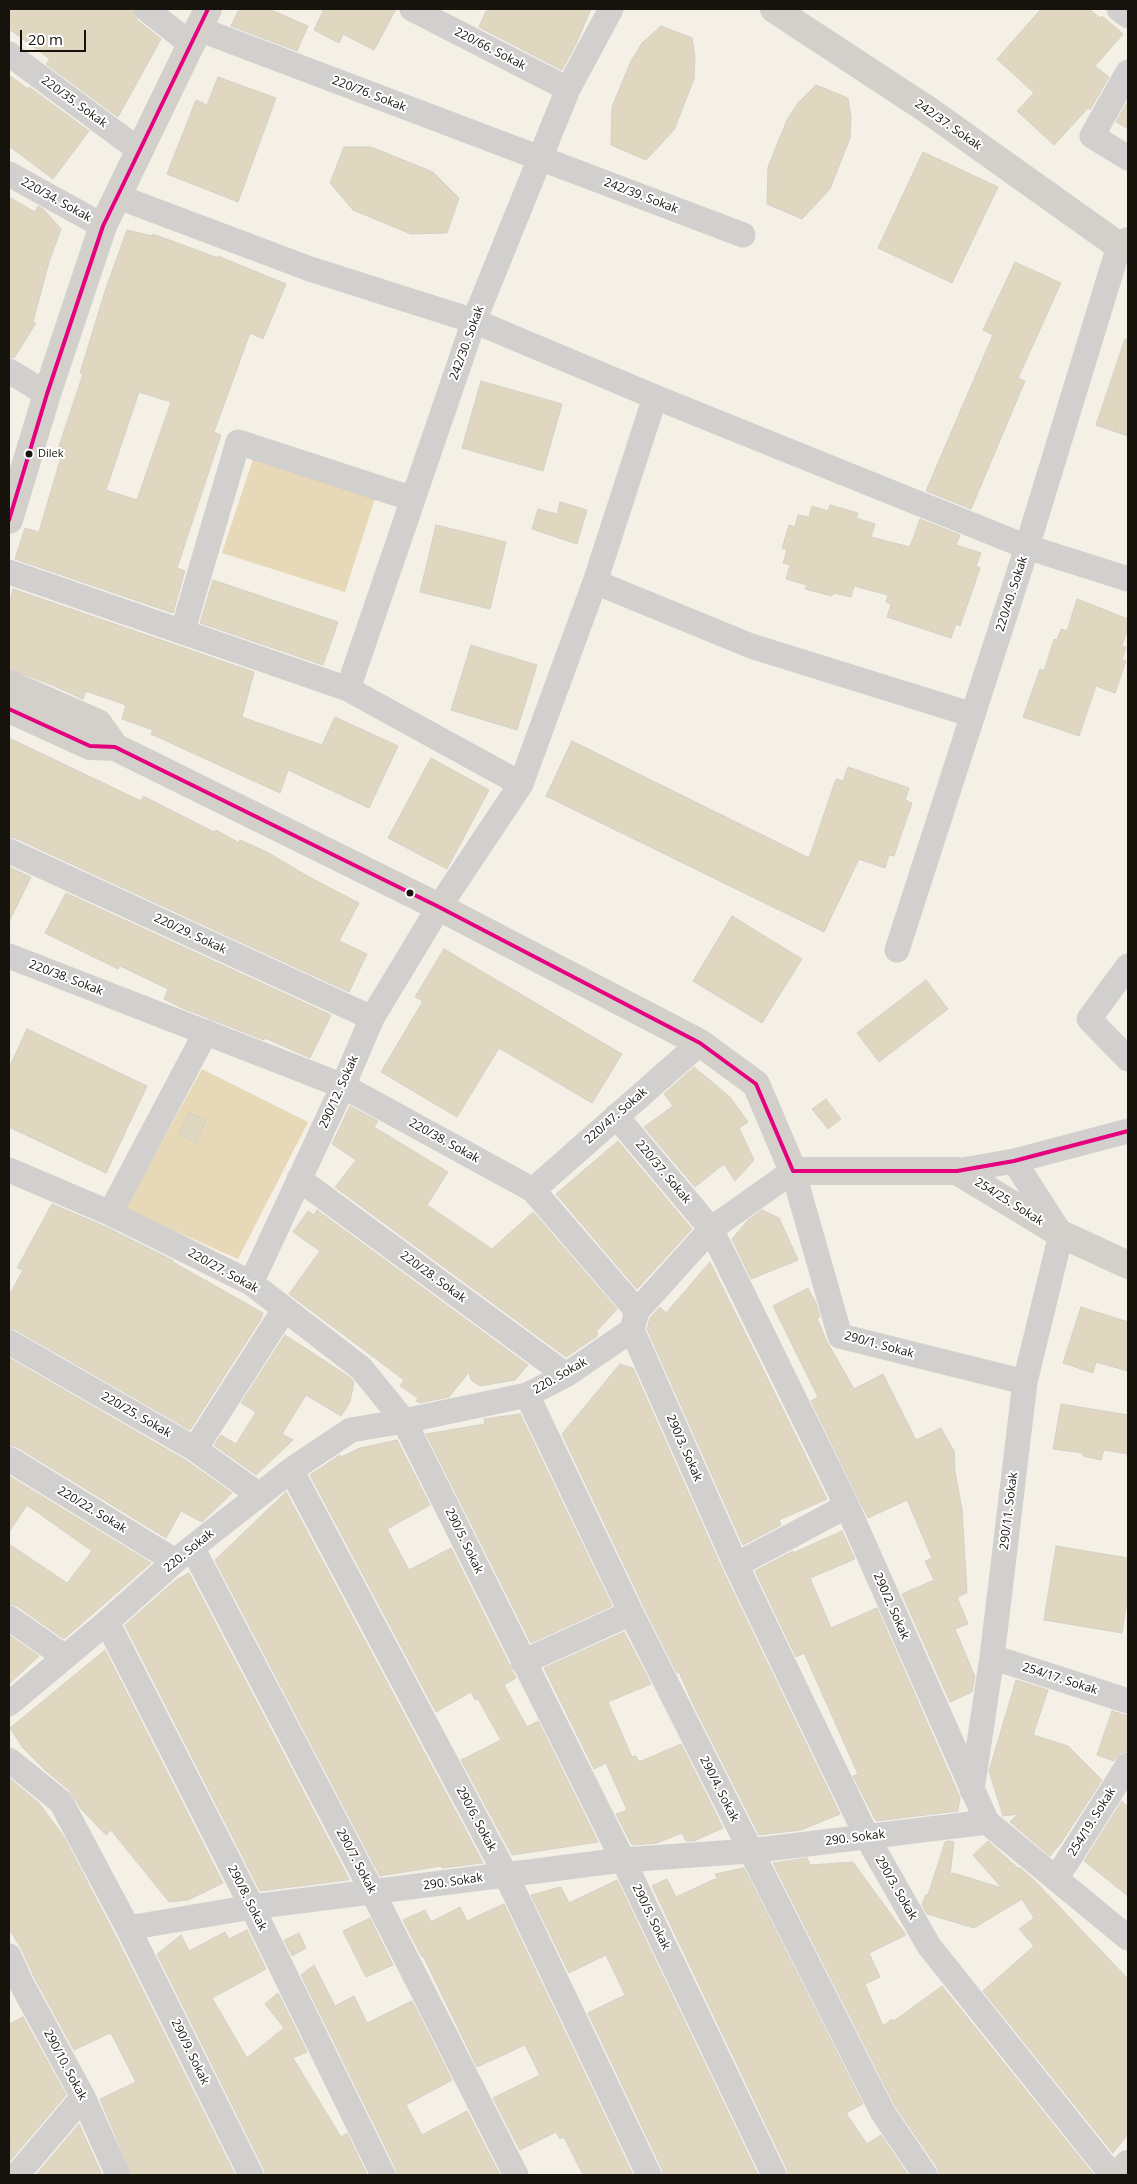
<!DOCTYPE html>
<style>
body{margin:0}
#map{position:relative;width:1137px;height:2184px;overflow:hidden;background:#f4f0e6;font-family:"Open Sans",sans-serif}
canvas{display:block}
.frame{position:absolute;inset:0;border:10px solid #16130d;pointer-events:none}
.scale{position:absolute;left:20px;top:30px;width:66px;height:22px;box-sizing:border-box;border:2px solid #16130d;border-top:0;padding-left:6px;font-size:15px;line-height:18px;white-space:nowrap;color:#16130d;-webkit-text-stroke:4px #fff;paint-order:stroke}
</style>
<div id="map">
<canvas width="1137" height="2184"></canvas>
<div class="frame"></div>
<div class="scale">20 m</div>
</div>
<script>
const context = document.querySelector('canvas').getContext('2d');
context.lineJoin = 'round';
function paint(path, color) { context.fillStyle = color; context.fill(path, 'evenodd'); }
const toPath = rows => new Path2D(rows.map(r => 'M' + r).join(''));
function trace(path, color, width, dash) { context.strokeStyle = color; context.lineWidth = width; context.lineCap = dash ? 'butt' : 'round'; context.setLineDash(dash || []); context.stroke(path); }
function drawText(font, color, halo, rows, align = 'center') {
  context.font = font + ' "Open Sans",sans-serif'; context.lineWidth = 4; context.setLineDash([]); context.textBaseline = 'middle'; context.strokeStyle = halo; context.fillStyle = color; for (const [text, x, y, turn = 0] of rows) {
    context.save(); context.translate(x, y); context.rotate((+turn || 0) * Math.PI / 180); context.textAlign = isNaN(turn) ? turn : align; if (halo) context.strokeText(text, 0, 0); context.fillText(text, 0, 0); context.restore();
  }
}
paint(toPath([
 [254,456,376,495,345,592,222,553],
 [202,1069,308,1122,238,1259,125,1209]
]), '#e7d9b7');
const building = toPath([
 [9,9,132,9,137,20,161,39,118,117,46,64,50,59,9,29,9,9],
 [239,9,269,9,308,26,297,51,231,26,239,9],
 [324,9,396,9,374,50,343,34,339,43,314,30,324,9],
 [487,9,591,9,576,44,562,70,479,27,487,9],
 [1041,9,1089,9,1100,18,1102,16,1123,34,1095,66,1109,77,1090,110,1088,108,1054,145,1017,111,1034,93,997,59,1041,9],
 [661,26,692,38,695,57,694,79,674,130,646,160,611,145,612,107,631,61,642,43,661,26],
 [9,75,28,89,29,87,89,131,53,179,9,146,9,75],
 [218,77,276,98,238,202,167,174,196,100,207,105,218,77],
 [816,85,848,98,851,117,850,138,830,189,802,219,767,204,768,167,787,120,798,103,816,85],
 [1128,101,1128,129,1116,122,1128,101],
 [344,147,371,147,433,172,459,198,447,233,411,234,353,210,330,183,344,147],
 [923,152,998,187,952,283,878,248,923,152],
 [9,197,35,212,38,206,43,209,61,229,49,262,33,322,36,323,14,358,9,357,9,197],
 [127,230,152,236,153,234,218,258,218,256,286,284,263,339,250,333,214,432,221,435,177,568,185,571,173,613,15,559,25,528,39,532,61,457,56,455,83,374,80,373,106,288,127,230],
 [139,392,171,402,137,500,106,490,139,392],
 [1015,262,1061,283,1018,378,1025,381,971,509,926,491,993,335,983,330,1015,262],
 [1125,339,1128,340,1128,436,1096,425,1125,339],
 [481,381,562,404,543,471,462,448,481,381],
 [560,502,587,510,577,544,532,529,538,509,557,514,560,502],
 [830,505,858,513,856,518,875,524,871,537,910,547,920,519,960,535,956,545,981,553,976,566,980,568,960,626,956,624,951,638,887,617,891,604,886,602,888,595,854,586,851,597,833,593,832,596,805,589,807,585,786,579,790,565,783,563,787,550,782,548,789,525,795,527,798,515,809,517,812,506,828,511,830,505],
 [436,525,506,542,490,609,420,592,436,525],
 [213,580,338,622,323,665,200,623,213,580],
 [13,589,254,672,242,717,322,745,335,717,398,746,369,808,288,770,280,793,151,734,153,730,122,719,126,705,86,691,83,699,52,685,9,669,9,606,13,589],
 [1077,599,1128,619,1128,627,1122,646,1126,647,1122,660,1126,661,1115,693,1096,686,1079,736,1023,717,1040,669,1044,671,1054,639,1057,640,1061,629,1067,631,1077,599],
 [471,645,537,665,517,730,451,710,471,645],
 [9,738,141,801,143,796,214,832,216,830,239,843,240,840,267,852,309,877,359,903,339,941,367,954,349,992,15,838,9,837,9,738],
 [572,741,809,858,836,779,843,781,848,767,909,788,905,800,912,803,894,856,889,855,885,868,859,859,824,932,546,796,572,741],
 [431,758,489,790,447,869,388,838,431,758],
 [9,867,31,877,9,922,9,867],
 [66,893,331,1015,310,1058,265,1038,264,1040,182,1008,164,999,168,989,120,966,118,969,45,933,66,893],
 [732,916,802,959,762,1023,693,981,732,916],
 [444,949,622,1054,592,1103,499,1048,457,1117,381,1072,423,1001,415,997,444,949],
 [926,980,948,1009,879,1062,857,1033,926,980],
 [27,1029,147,1086,106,1173,9,1127,9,1068,27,1029],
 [694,1067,730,1097,748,1122,739,1128,754,1160,735,1181,724,1164,695,1187,644,1127,673,1106,664,1094,694,1067],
 [826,1099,841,1119,828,1129,812,1109,826,1099],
 [350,1106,378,1121,374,1127,448,1172,427,1205,492,1249,533,1212,534,1213,617,1309,596,1332,598,1334,596,1337,566,1357,335,1187,356,1160,332,1144,350,1106],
 [189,1113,206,1120,196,1142,179,1135,189,1113],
 [618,1141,692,1229,637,1289,556,1194,618,1141],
 [52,1204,104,1226,174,1261,173,1262,263,1313,261,1319,190,1430,16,1330,9,1328,9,1296,23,1270,17,1268,52,1204],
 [317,1210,528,1365,515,1380,480,1386,471,1380,469,1372,449,1397,419,1403,416,1401,418,1398,400,1386,404,1380,289,1294,320,1251,293,1232,308,1211,314,1215,317,1210],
 [762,1210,779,1218,798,1260,751,1279,732,1239,748,1220,762,1210],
 [710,1262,827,1499,779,1520,781,1525,743,1545,647,1329,650,1318,660,1307,666,1313,710,1262],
 [808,1288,816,1303,820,1317,817,1318,826,1340,854,1389,883,1374,916,1440,941,1428,954,1451,955,1472,962,1509,967,1593,957,1597,968,1624,955,1629,975,1677,972,1692,950,1702,902,1594,934,1580,925,1561,932,1558,907,1500,868,1518,811,1401,818,1397,773,1306,808,1288],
 [1081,1307,1128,1322,1128,1371,1096,1362,1093,1373,1063,1363,1081,1307],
 [285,1335,351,1378,354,1382,350,1402,341,1416,306,1395,282,1434,293,1440,256,1475,214,1445,221,1435,236,1444,256,1412,241,1403,285,1335],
 [9,1358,187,1461,232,1493,202,1522,181,1511,166,1538,17,1447,9,1445,9,1358],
 [620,1364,633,1368,723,1571,840,1814,801,1830,759,1835,693,1704,679,1672,677,1673,644,1607,562,1434,620,1364],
 [1061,1404,1128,1415,1128,1454,1104,1450,1101,1460,1083,1456,1083,1453,1053,1449,1061,1404],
 [520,1414,612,1606,531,1643,426,1434,485,1424,484,1419,520,1414],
 [397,1440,430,1505,387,1529,409,1570,451,1548,516,1678,504,1685,527,1727,538,1721,598,1842,512,1855,461,1760,501,1740,478,1699,475,1700,471,1692,436,1712,310,1475,340,1455,341,1457,360,1448,397,1440],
 [9,1476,151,1563,64,1639,17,1606,9,1604,9,1544,67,1583,92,1551,27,1505,9,1532,9,1476],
 [286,1492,483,1863,442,1868,441,1866,380,1876,215,1560,286,1492],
 [842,1531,855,1559,810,1578,831,1628,877,1608,958,1793,960,1797,958,1811,876,1821,853,1776,858,1774,804,1653,796,1657,755,1571,793,1551,793,1553,842,1531],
 [1056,1546,1128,1558,1128,1594,1122,1633,1044,1620,1056,1546],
 [189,1573,349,1879,347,1880,260,1891,125,1625,176,1580,189,1573],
 [624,1632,651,1684,608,1702,632,1757,636,1756,639,1762,681,1744,723,1828,694,1841,686,1841,682,1833,657,1843,632,1845,616,1814,627,1810,606,1763,594,1769,544,1668,624,1632],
 [9,1635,39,1656,9,1684,9,1635],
 [105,1650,223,1883,188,1900,169,1902,111,1830,106,1835,81,1809,70,1791,45,1770,23,1748,10,1728,105,1650],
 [1016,1680,1048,1690,1033,1735,1068,1746,1102,1780,1061,1843,1050,1856,1010,1822,1018,1814,1003,1816,989,1771,1016,1680],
 [1112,1711,1128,1716,1128,1751,1121,1753,1114,1761,1097,1755,1112,1711],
 [9,1778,39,1803,64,1837,115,1935,235,2175,132,2175,100,2099,136,2082,112,2035,110,2033,74,2050,34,1977,22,1950,9,1929,9,1778],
 [1122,1801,1128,1807,1128,1896,1084,1861,1122,1801],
 [949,1841,954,1842,950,1875,953,1873,1002,1888,973,1855,988,1841,1019,1869,1019,1867,1034,1880,1128,1979,1128,2134,1113,2153,983,1991,1034,1946,1019,1929,1034,1918,1022,1899,974,1928,927,1914,922,1905,926,1894,928,1895,945,1842,949,1841],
 [807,1858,810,1865,853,1862,906,1935,869,1953,880,1977,865,1984,883,2026,892,2019,894,2021,942,1986,1094,2175,939,2175,937,2167,895,2106,773,1863,807,1858],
 [744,1868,863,2104,846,2113,867,2144,881,2135,908,2175,788,2175,787,2169,652,1886,667,1879,676,1897,717,1878,715,1874,744,1868],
 [617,1880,758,2175,663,2175,662,2169,588,2013,625,1995,606,1955,569,1973,531,1895,561,1887,569,1903,617,1880],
 [504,1904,633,2175,583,2175,564,2137,560,2139,556,2132,520,2150,493,2098,540,2075,525,2045,477,2067,423,1956,422,1957,403,1920,425,1910,431,1922,460,1907,467,1921,504,1904],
 [370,1918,393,1965,366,1977,343,1931,370,1918],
 [247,1930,266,1969,212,1998,247,2058,284,2028,265,2004,278,1993,307,2052,293,2058,341,2137,347,2133,367,2175,265,2175,264,2169,157,1954,181,1935,189,1951,225,1932,229,1939,247,1930],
 [299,1933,306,1948,292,1956,284,1940,299,1933],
 [314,1965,335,2006,354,1996,367,2023,412,2001,452,2080,406,2105,422,2135,467,2111,500,2175,397,2175,396,2169,301,1975,314,1965],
 [23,2017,66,2095,10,2161,9,2024,23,2017],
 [79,2124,102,2175,36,2175,79,2124]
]);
paint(building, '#e0d7c1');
trace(building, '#d3d0c8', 1);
trace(toPath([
 [146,9,192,45],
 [412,9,568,89],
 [1119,9,1128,16],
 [199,29,743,235],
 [9,54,139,150],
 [1128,72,1092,136,1128,158],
 [9,174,103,226],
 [116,196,310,269,474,321,655,397,1027,547,1128,579],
 [9,371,47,394],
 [9,572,348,689,521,784],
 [595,582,751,646,973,715],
 [183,630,238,442,413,499],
 [348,689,474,321,568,89,611,9],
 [9,851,372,1018],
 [897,950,1027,547,1119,246],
 [9,956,343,1086,533,1190,637,1311],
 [1128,966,1089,1019,1128,1059],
 [616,1116,711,1229,847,1506,987,1822,1128,1938],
 [9,1170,110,1213,251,1283,361,1368,404,1421,623,1860,774,2175],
 [957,1171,1014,1161,1128,1131],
 [299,1179,566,1375],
 [533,1190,700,1043],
 [110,1213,206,1032],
 [251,1283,343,1086,372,1018,439,907,521,784,595,582,655,397],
 [632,1330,736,1565,867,1837,929,1946,1112,2175],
 [9,1342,195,1449,259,1495],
 [527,1395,631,1613,883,2113,925,2175],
 [195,1449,284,1310],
 [9,1459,175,1561],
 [291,1470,506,1875,649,2175],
 [193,1549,373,1893,516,2175],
 [736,1565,847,1506],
 [9,1618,65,1657],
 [107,1622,252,1907,383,2175],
 [992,1657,1128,1701],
 [523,1662,631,1613],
 [9,1704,107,1622,175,1561,291,1470,351,1430,404,1421,527,1395,566,1375,632,1330,637,1311,711,1229,793,1171,840,1336,1025,1382],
 [9,1760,61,1802,128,1928,251,2175],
 [972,1790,992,1657,1025,1382,1061,1234,1014,1161],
 [1056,1879,1128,1765],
 [128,1928,252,1907,623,1860,750,1851,987,1822],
 [9,1956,21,1983,83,2097,118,2175],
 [17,2175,83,2097]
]), '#d1d0ce', 25);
trace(toPath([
 [774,9,928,110,1119,246,1128,241],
 [9,520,47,394,103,226,208,9],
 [9,684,98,723,115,747],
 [9,709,90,746,115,747,439,907,700,1043,756,1084,793,1171,957,1171,1061,1234,1128,1265],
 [1118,2175,1128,2164]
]), '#d3d0cc', 28);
trace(toPath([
 [9,520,47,394,103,226,208,9],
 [9,709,90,746,115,747,439,907,700,1043,756,1084,793,1171,957,1171,1014,1161,1128,1131]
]), '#e5007d', 4);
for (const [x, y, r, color] of [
 [29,454,4.5,"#16130d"],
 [410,893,4.5,"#16130d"]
]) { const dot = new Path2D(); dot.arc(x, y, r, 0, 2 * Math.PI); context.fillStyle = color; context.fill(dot); trace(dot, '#fff', 2); }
drawText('11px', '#16130d', '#fff', [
 ["Dilek",38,454]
], 'left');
drawText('12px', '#16130d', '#fff', [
 ["220/66. Sokak",490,49,27],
 ["220/76. Sokak",369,94,21],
 ["220/35. Sokak",74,102,36],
 ["242/37. Sokak",948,125,35],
 ["242/39. Sokak",641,196,21],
 ["220/34. Sokak",56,200,29],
 ["242/30. Sokak",467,343,-70],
 ["220/40. Sokak",1012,594,-72],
 ["220/29. Sokak",190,934,25],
 ["220/38. Sokak",66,978,21],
 ["290/12. Sokak",339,1092,-66],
 ["220/47. Sokak",616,1116,-41],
 ["220/38. Sokak",444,1141,29],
 ["220/37. Sokak",663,1172,50],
 ["254/25. Sokak",1009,1202,32],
 ["220/27. Sokak",223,1271,29],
 ["220/28. Sokak",433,1277,36],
 ["290/1. Sokak",879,1345,15],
 ["220. Sokak",560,1376,-30],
 ["220/25. Sokak",136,1415,30],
 ["290/3. Sokak",684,1448,66],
 ["220/22. Sokak",92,1510,31],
 ["290/11. Sokak",1009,1511,-83],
 ["290/5. Sokak",464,1541,64],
 ["220. Sokak",189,1551,-39],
 ["290/2. Sokak",891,1606,66],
 ["254/17. Sokak",1060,1679,18],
 ["290/4. Sokak",719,1789,63],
 ["290/6. Sokak",476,1819,62],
 ["254/19. Sokak",1092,1822,-58],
 ["290. Sokak",855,1838,-7],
 ["290/7. Sokak",356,1861,62],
 ["290. Sokak",453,1882,-8],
 ["290/3. Sokak",896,1888,60],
 ["290/8. Sokak",247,1898,63],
 ["290/5. Sokak",651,1917,64],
 ["290/9. Sokak",190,2052,64],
 ["290/10. Sokak",65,2065,62]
]);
</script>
